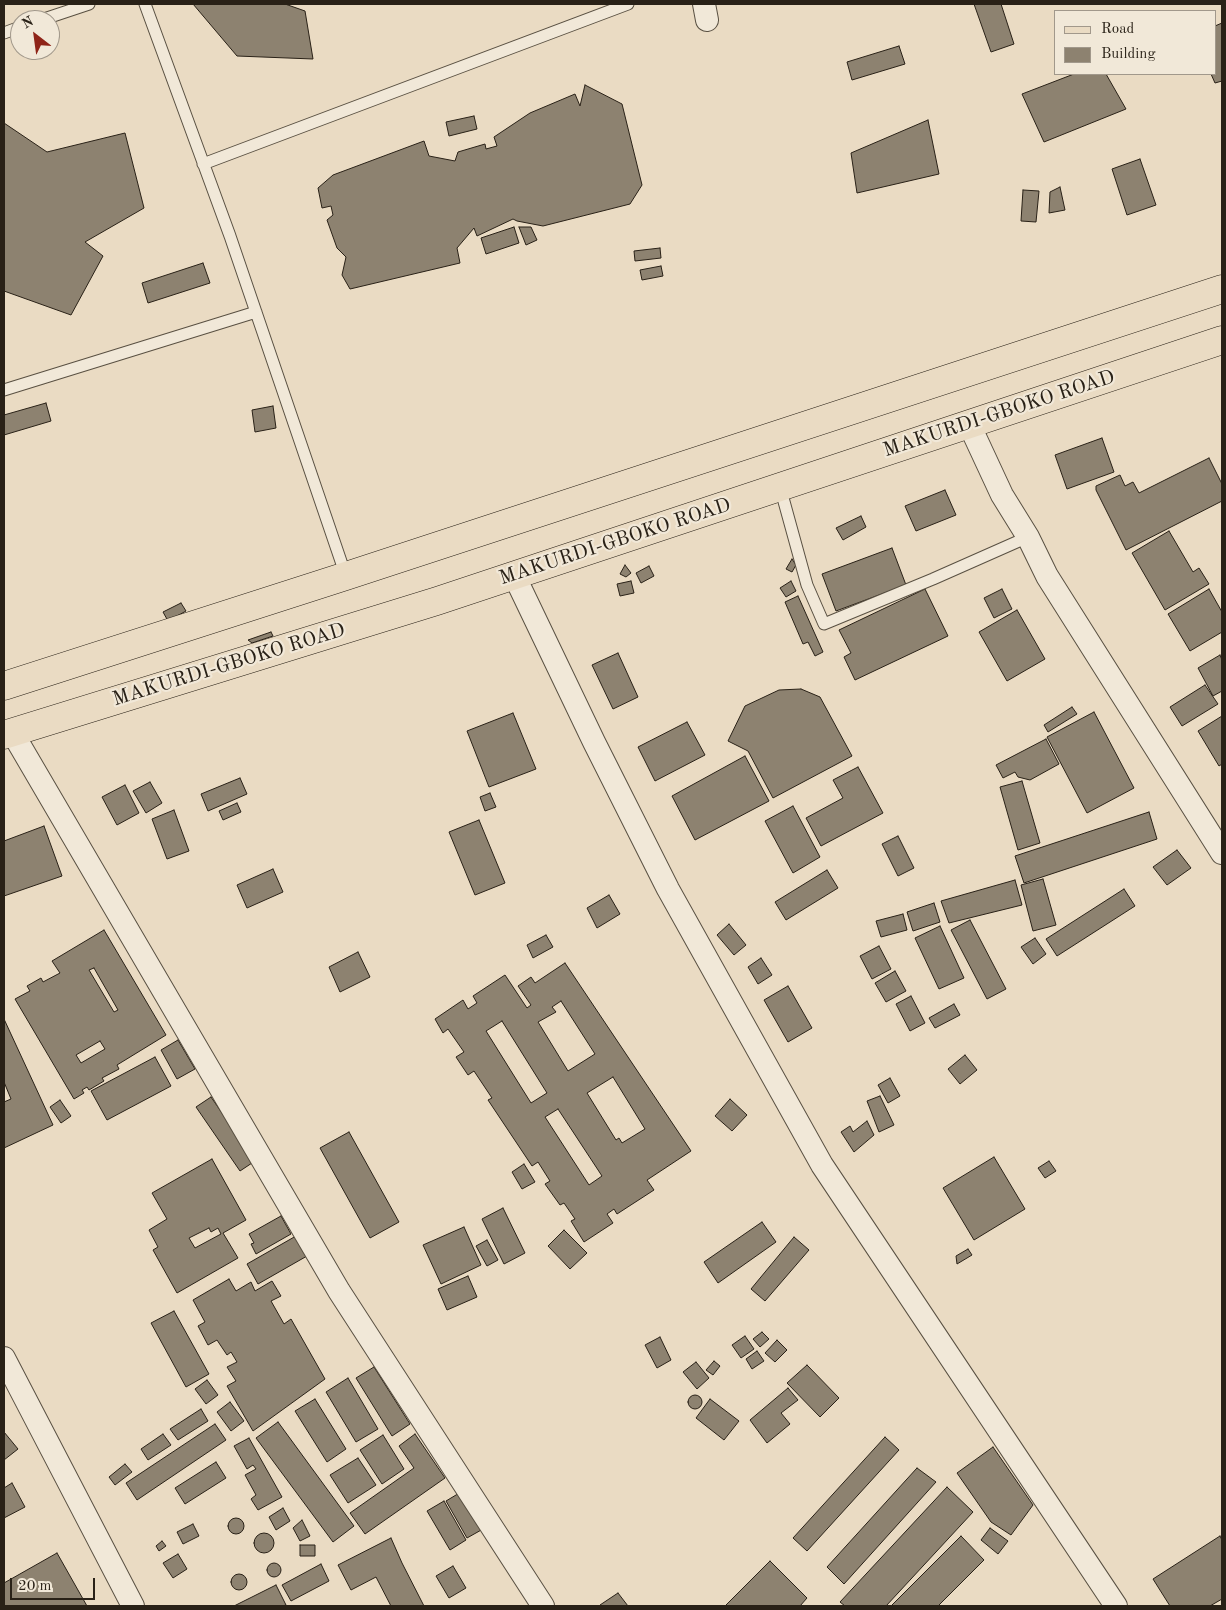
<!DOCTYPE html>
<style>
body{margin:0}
#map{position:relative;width:1226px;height:1610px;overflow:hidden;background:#eadbc3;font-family:"Old Standard TT",serif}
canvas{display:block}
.frame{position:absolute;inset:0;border:5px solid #292117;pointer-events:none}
.legend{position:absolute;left:1054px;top:10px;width:162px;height:65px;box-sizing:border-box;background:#f1e8d8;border:1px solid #a1988b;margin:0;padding:6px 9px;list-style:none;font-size:15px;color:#292117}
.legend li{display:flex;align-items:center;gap:10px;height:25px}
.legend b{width:25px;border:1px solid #a1988b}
.north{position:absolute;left:10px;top:10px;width:50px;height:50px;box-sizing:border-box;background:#f1e8d8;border:1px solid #a1988b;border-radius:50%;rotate:330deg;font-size:14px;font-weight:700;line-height:20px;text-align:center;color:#292117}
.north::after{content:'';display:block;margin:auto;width:18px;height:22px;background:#8f2418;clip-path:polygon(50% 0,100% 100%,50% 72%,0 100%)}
.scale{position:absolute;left:10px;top:1578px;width:85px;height:22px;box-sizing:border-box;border:2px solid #292117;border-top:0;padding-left:6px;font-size:15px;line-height:18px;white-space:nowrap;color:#292117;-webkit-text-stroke:4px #f1e8d8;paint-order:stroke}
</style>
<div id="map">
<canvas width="1226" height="1610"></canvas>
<div class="frame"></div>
<ul class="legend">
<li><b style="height:6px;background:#eadbc3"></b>Road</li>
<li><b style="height:14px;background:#8d8270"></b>Building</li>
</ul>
<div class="north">N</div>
<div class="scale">20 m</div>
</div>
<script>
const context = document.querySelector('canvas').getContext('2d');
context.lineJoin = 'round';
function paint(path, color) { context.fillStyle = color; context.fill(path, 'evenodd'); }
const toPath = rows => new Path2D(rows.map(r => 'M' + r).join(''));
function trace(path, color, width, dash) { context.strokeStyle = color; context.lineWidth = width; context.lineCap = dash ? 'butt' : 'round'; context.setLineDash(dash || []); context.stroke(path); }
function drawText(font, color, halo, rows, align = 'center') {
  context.font = font + ' "Old Standard TT",serif'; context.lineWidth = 4.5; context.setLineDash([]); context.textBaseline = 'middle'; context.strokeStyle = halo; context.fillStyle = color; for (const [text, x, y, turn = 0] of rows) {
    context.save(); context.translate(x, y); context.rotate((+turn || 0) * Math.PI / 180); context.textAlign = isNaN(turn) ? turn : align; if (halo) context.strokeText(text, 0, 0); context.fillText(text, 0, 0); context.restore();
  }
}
const building = toPath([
 [193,4,285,4,305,11,313,59,237,56,193,4],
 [974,4,1001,4,1014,44,991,52,974,4],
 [1222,23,1222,81,1215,83,1211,74,1215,74,1215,26,1222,23],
 [899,46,905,64,852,80,847,62,899,46],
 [1074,74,1106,74,1126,109,1044,142,1022,94,1074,74],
 [585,85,622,104,642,185,630,204,543,226,517,221,513,219,477,236,474,228,457,248,460,263,350,289,342,275,346,257,337,248,327,220,333,215,331,206,322,208,318,188,333,175,424,141,429,156,455,161,458,152,485,144,486,149,497,146,494,137,530,113,575,94,580,106,585,85],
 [474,116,477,129,449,136,446,122,474,116],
 [928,120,939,174,857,193,851,153,928,120],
 [4,123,47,152,125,133,144,208,85,242,103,256,71,315,4,291,4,123],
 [1140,159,1156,205,1127,215,1112,169,1140,159],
 [1060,187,1065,210,1049,213,1050,192,1060,187],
 [1023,190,1039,191,1036,222,1021,221,1023,190],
 [514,227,519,243,486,254,481,238,514,227],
 [519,227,531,227,537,240,526,245,519,227],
 [660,248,661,258,635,261,634,251,660,248],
 [203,263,210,283,148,303,142,283,203,263],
 [661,266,663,276,642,280,640,270,661,266],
 [46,403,51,421,4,435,4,415,46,403],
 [273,406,276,428,255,432,252,410,273,406],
 [1102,438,1114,472,1067,489,1055,455,1102,438],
 [1209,458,1222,484,1222,501,1126,550,1096,490,1096,486,1120,475,1125,486,1133,482,1139,493,1209,458],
 [945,490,956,515,916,531,905,506,945,490],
 [861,516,866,527,843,540,836,528,861,516],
 [1169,531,1193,572,1199,568,1209,584,1165,610,1132,553,1169,531],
 [892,548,906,585,836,611,822,574,892,548],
 [792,559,796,565,792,572,786,569,792,559],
 [625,565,631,573,626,577,620,574,625,565],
 [649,566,654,576,641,583,636,573,649,566],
 [631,581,634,593,620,596,617,584,631,581],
 [791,581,796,591,786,597,780,588,791,581],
 [925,589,948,636,855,680,844,657,851,653,839,630,925,589],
 [1002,589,1012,609,994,618,984,598,1002,589],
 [1209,589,1222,612,1222,632,1190,651,1168,614,1209,589],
 [798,596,823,652,815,656,808,642,803,644,785,602,798,596],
 [181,603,186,611,168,621,163,612,181,603],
 [1017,610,1045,659,1007,681,979,632,1017,610],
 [271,632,273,636,252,643,248,640,271,632],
 [618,653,638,697,613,709,592,665,618,653],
 [1220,655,1222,660,1222,691,1213,696,1198,668,1220,655],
 [1205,685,1218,704,1182,726,1170,707,1205,685],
 [801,689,820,697,852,756,773,798,748,751,728,741,745,706,779,690,801,689],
 [1072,707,1077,714,1048,732,1044,725,1072,707],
 [1094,712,1134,788,1087,813,1047,737,1094,712],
 [513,713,536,769,489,787,467,731,513,713],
 [1222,716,1222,764,1219,766,1198,731,1222,716],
 [687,722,705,755,655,781,638,747,687,722],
 [1046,739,1059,764,1030,780,1018,777,1015,772,1003,778,996,765,1046,739],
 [745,756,769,801,695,840,672,796,745,756],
 [858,767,883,813,821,846,806,818,843,798,833,780,858,767],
 [240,778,247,794,208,811,201,794,240,778],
 [1022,781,1040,843,1018,850,1000,787,1022,781],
 [150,782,162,803,146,813,133,791,150,782],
 [125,785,139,813,117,825,102,797,125,785],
 [490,793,496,807,485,811,480,797,490,793],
 [237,803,241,812,223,820,219,811,237,803],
 [793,806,820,857,793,873,765,821,793,806],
 [174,810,189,851,167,859,152,819,174,810],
 [1149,812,1157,839,1024,883,1015,856,1149,812],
 [479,820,505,883,475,895,449,832,479,820],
 [44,826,62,876,4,896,4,841,44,826],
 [898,836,914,868,898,876,882,844,898,836],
 [1177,850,1191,868,1167,885,1153,867,1177,850],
 [273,869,283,892,247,908,237,885,273,869],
 [827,870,838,888,786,920,775,902,827,870],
 [1043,879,1056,925,1033,931,1021,885,1043,879],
 [1015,880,1022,905,949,923,941,901,1015,880],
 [1124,889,1135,906,1057,956,1046,939,1124,889],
 [609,895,620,914,597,928,587,908,609,895],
 [934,903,940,922,913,931,907,912,934,903],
 [903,914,907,930,881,937,876,921,903,914],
 [970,920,1006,989,987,999,951,930,970,920],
 [729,924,746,945,734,955,717,935,729,924],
 [940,926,964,978,939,989,915,938,940,926],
 [104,930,166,1035,117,1065,119,1069,102,1078,104,1081,89,1090,87,1087,82,1090,84,1093,74,1099,15,999,30,991,27,986,41,978,43,982,60,973,52,961,104,930],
 [94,968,118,1010,114,1012,89,970,94,968],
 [100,1041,105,1049,81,1063,76,1055,100,1041],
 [546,935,553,947,533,958,527,945,546,935],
 [1035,938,1046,954,1033,964,1021,947,1035,938],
 [879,946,891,969,872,979,860,956,879,946],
 [358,952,370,977,340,992,329,967,358,952],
 [761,958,772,975,758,984,748,967,761,958],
 [565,963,691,1151,647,1180,654,1190,617,1214,614,1209,607,1214,613,1223,584,1242,571,1221,575,1219,564,1203,560,1205,545,1184,550,1181,538,1162,532,1166,488,1100,492,1098,474,1071,468,1075,456,1057,464,1052,448,1029,443,1033,435,1019,463,1000,468,1009,477,1003,473,996,505,975,527,1008,531,1005,518,986,531,977,535,983,565,963],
 [561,1001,595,1054,568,1071,538,1022,556,1012,552,1007,561,1001],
 [502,1021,547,1093,531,1103,486,1031,502,1021],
 [613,1077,645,1129,622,1143,619,1138,616,1140,587,1093,613,1077],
 [558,1109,602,1176,589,1185,545,1117,558,1109],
 [895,971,906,991,886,1002,875,983,895,971],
 [788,986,812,1028,788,1042,764,1000,788,986],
 [911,996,925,1023,910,1031,896,1004,911,996],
 [954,1004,960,1015,935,1028,929,1018,954,1004],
 [4,1019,53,1125,4,1148,4,1102,11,1099,4,1082,4,1019],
 [178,1040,195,1069,177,1079,161,1050,178,1040],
 [965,1055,977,1070,960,1084,948,1069,965,1055],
 [155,1057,171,1086,107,1120,91,1091,155,1057],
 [890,1078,900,1096,888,1103,878,1085,890,1078],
 [880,1096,894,1125,879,1132,867,1101,880,1096],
 [211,1097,255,1161,240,1171,196,1107,211,1097],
 [730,1099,747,1115,732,1131,715,1116,730,1099],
 [60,1100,71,1116,61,1123,50,1107,60,1100],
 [867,1121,874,1135,854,1152,841,1132,850,1126,853,1132,867,1121],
 [349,1132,399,1222,370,1238,320,1148,349,1132],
 [994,1157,1025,1209,974,1240,943,1188,994,1157],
 [212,1159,246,1220,223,1233,238,1258,177,1293,153,1250,158,1247,149,1230,167,1219,152,1193,212,1159],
 [209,1228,211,1232,218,1228,221,1234,195,1248,189,1238,209,1228],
 [1049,1161,1056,1171,1045,1178,1038,1168,1049,1161],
 [524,1164,535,1182,522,1189,512,1172,524,1164],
 [503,1208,525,1253,504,1264,482,1219,503,1208],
 [281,1216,291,1234,256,1254,251,1244,254,1243,249,1234,281,1216],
 [762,1222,776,1242,718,1283,704,1262,762,1222],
 [464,1227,481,1265,441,1284,423,1245,464,1227],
 [564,1230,587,1253,570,1269,548,1246,564,1230],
 [296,1236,307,1256,258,1284,247,1264,296,1236],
 [794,1237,809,1250,765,1301,751,1289,794,1237],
 [487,1240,498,1260,487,1266,476,1246,487,1240],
 [968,1249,972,1255,957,1264,956,1256,968,1249],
 [468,1276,477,1297,447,1310,438,1289,468,1276],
 [229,1279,236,1291,251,1282,255,1291,272,1281,281,1296,271,1301,284,1324,291,1319,325,1379,253,1431,227,1386,236,1381,227,1367,237,1362,231,1352,227,1355,217,1340,208,1345,198,1326,205,1322,193,1300,229,1279],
 [174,1311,209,1374,186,1387,151,1323,174,1311],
 [762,1332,769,1339,760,1347,753,1339,762,1332],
 [745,1336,754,1349,741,1358,732,1345,745,1336],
 [660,1337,671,1360,657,1368,645,1345,660,1337],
 [777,1340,787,1350,775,1362,765,1353,777,1340],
 [757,1351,764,1361,752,1369,746,1359,757,1351],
 [714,1361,720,1366,713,1375,706,1370,714,1361],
 [696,1362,709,1378,697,1389,683,1372,696,1362],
 [807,1365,839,1398,820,1417,787,1383,807,1365],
 [374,1367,410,1424,392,1436,356,1378,374,1367],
 [348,1378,378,1429,356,1442,326,1392,348,1378],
 [207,1380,218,1395,206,1404,195,1389,207,1380],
 [788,1388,798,1400,781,1413,790,1424,767,1443,750,1420,788,1388],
 '688 1402a7 7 0 1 1 14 0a7 7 0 1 1-14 0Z',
 [315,1399,346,1449,327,1462,295,1411,315,1399],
 [710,1399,739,1421,724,1440,696,1418,710,1399],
 [230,1402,244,1421,231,1431,217,1412,230,1402],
 [201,1409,208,1421,178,1440,170,1429,201,1409],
 [278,1422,354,1526,333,1542,256,1438,278,1422],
 [215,1424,226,1440,137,1500,126,1483,215,1424],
 [4,1432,18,1449,4,1460,4,1432],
 [163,1434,171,1445,148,1460,141,1449,163,1434],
 [415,1434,445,1478,365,1534,350,1513,414,1468,399,1446,415,1434],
 [383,1435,404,1469,382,1484,360,1450,383,1435],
 [885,1437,899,1450,807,1551,793,1538,885,1437],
 [249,1438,282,1497,258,1510,251,1499,256,1495,245,1475,256,1469,253,1465,247,1469,234,1446,249,1438],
 [993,1447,1033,1505,1011,1535,991,1522,957,1473,993,1447],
 [358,1458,376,1485,348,1503,330,1475,358,1458],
 [216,1462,226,1478,185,1504,175,1488,216,1462],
 [125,1464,132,1472,115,1485,109,1477,125,1464],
 [917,1468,936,1482,844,1584,827,1567,917,1468],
 [12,1483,25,1507,4,1518,4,1488,12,1483],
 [947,1487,973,1512,886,1606,845,1606,840,1602,947,1487],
 [461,1492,483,1529,467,1538,446,1501,461,1492],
 [444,1501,466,1540,450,1550,427,1511,444,1501],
 [283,1508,290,1521,276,1530,269,1517,283,1508],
 '228 1526a8 8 0 1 1 16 0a8 8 0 1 1-16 0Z',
 [302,1520,310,1536,300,1541,293,1528,302,1520],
 [193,1524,199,1536,183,1544,177,1532,193,1524],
 [990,1528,1008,1541,998,1554,981,1540,990,1528],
 '254 1543a10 10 0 1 1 20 0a10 10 0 1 1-20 0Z',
 [961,1536,984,1560,938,1606,891,1606,961,1536],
 [1220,1536,1222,1540,1222,1599,1210,1606,1170,1606,1153,1579,1220,1536],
 [391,1538,402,1563,424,1606,391,1606,376,1577,351,1590,338,1565,391,1538],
 [162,1541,166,1546,159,1551,156,1546,162,1541],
 [300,1545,315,1545,315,1556,300,1556,300,1545],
 [57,1553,87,1606,4,1606,4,1583,57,1553],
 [178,1554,187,1569,173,1578,163,1563,178,1554],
 [770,1561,807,1598,800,1606,725,1606,770,1561],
 '267 1570a7 7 0 1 1 14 0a7 7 0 1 1-14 0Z',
 [321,1564,329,1581,291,1601,282,1585,321,1564],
 [453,1566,466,1588,449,1598,436,1576,453,1566],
 '231 1582a8 8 0 1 1 16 0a8 8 0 1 1-16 0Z',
 [276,1585,286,1605,282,1606,234,1606,276,1585],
 [618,1593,628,1606,601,1606,600,1605,618,1593]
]);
paint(building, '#8d8270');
trace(building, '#292117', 1);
const lane = toPath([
 [145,4,230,236,346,576],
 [41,20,89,4],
 [4,33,20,27],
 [203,164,628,4],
 [4,390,256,312],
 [780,487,807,585,824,624,933,579,1028,537]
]);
const street = toPath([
 [704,4,707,20],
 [969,424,1002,495,1028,537,1047,576,1222,853],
 [514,575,594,742,668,889,822,1165,1116,1606],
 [12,732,339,1291,543,1606],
 [4,1358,133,1606]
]);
const primary = toPath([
 [4,686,346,576,1222,289],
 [4,735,437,601,1222,340]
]);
trace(lane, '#595042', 13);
trace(street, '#595042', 24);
trace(primary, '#292117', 29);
trace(lane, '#f1e8d8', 11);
trace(street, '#f1e8d8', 22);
trace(primary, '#eadbc3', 28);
drawText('20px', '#292117', '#f1e8d8', [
 ["MAKURDI-GBOKO ROAD",999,414,-18],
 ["MAKURDI-GBOKO ROAD",615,542,-18],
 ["MAKURDI-GBOKO ROAD",229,665,-17]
]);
</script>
